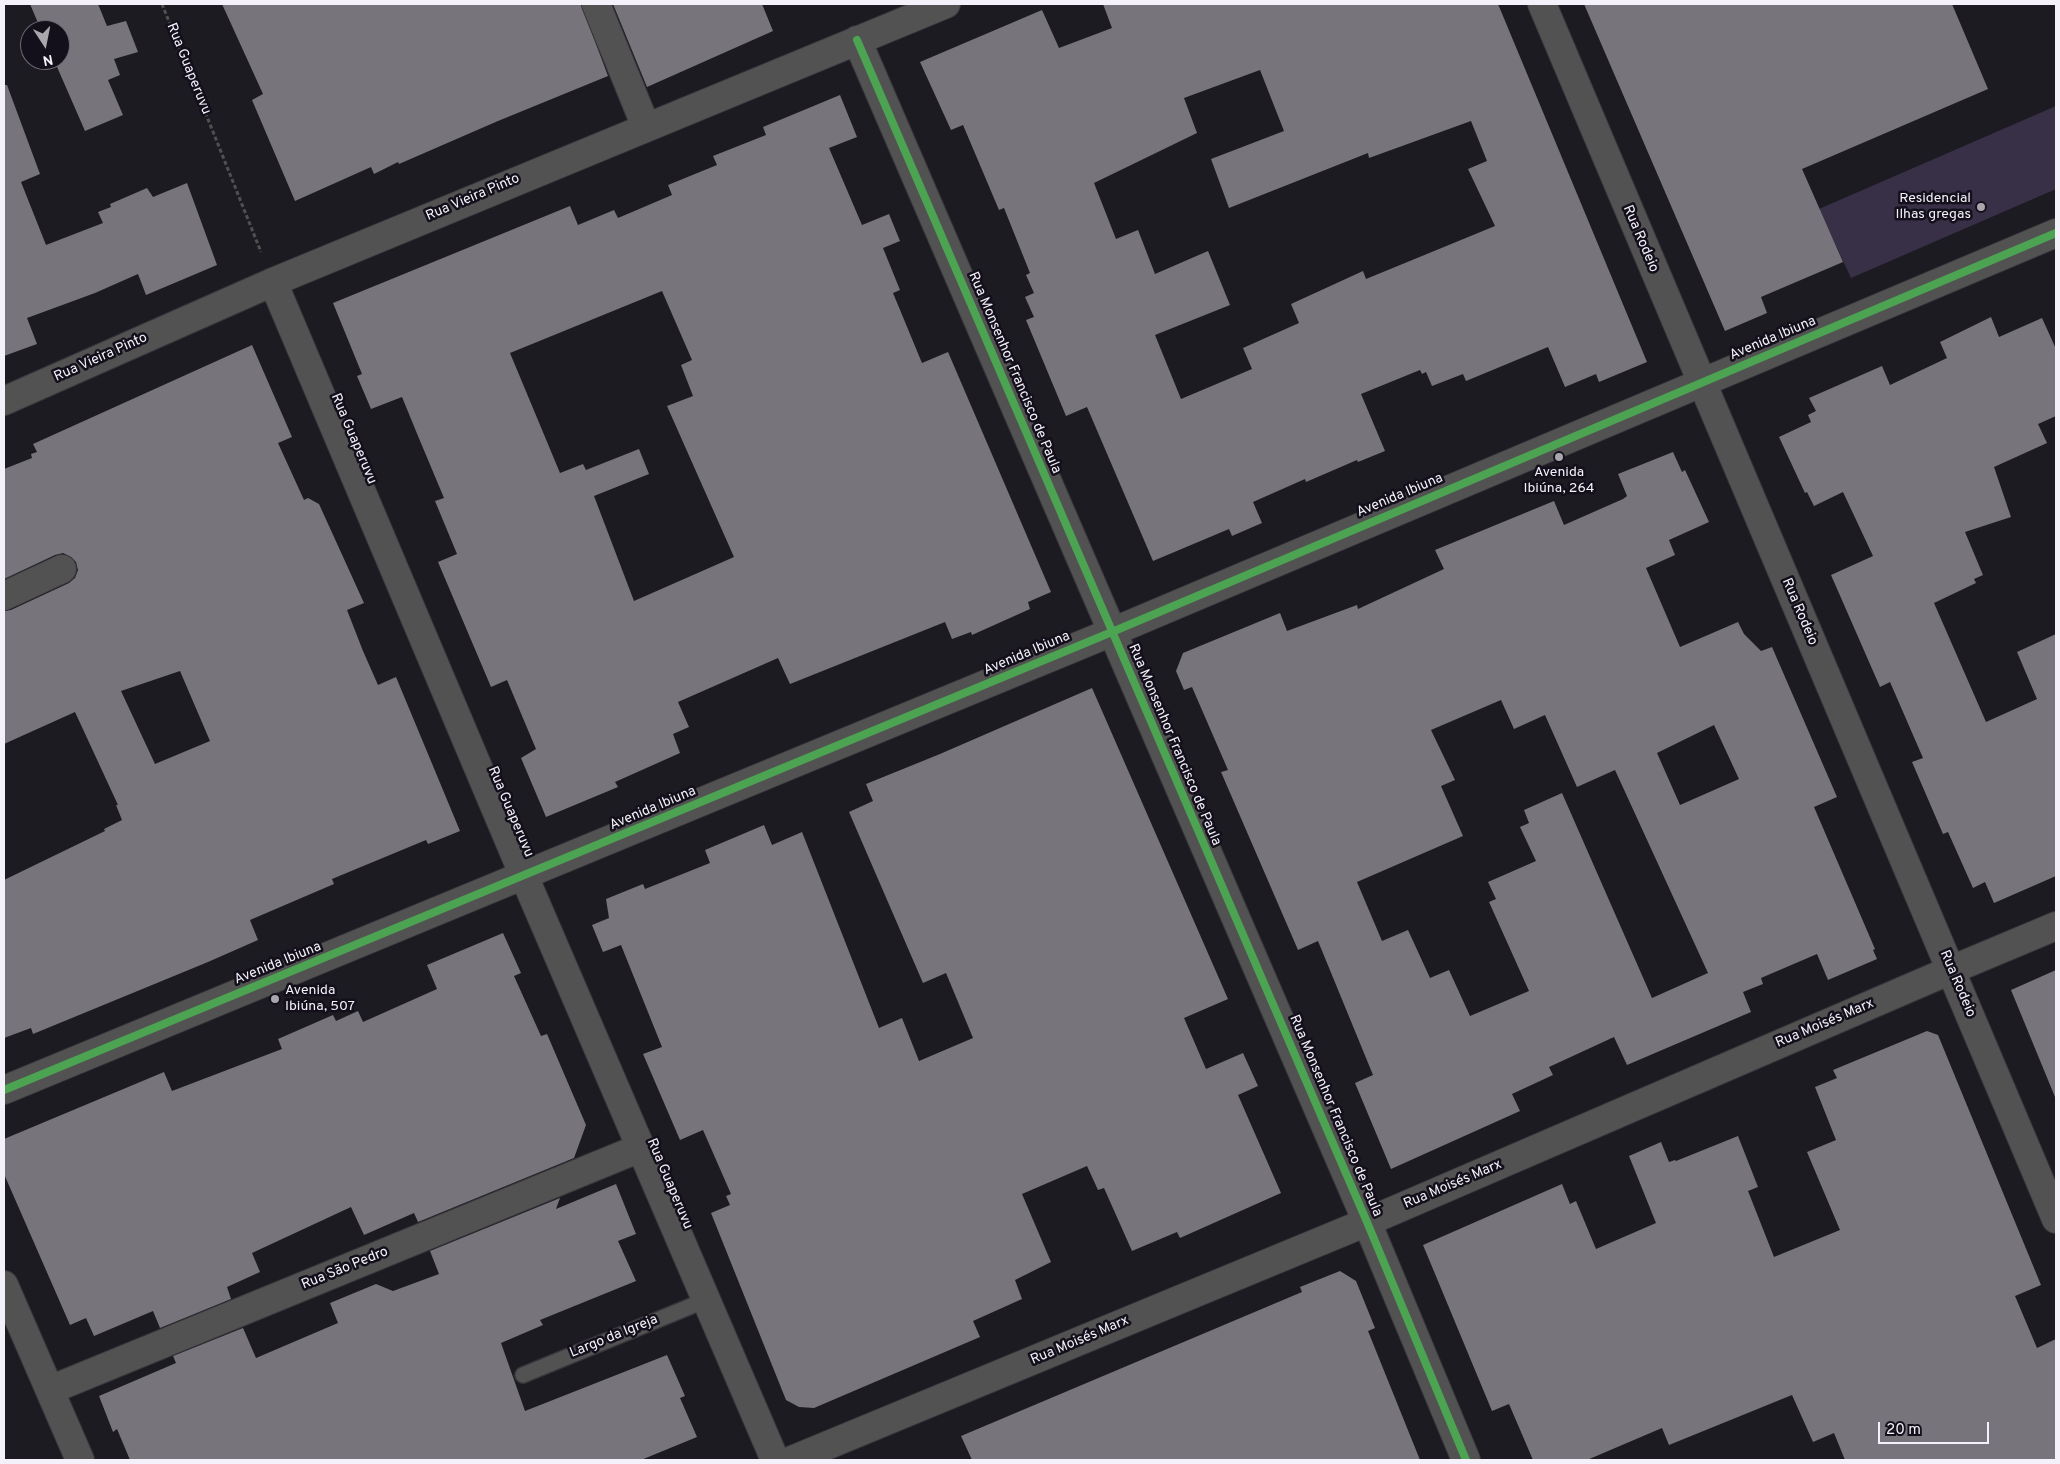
<!DOCTYPE html>
<meta charset="utf-8">
<style>
body{margin:0}
#map{position:relative;width:2060px;height:1464px;overflow:hidden;background:#1d1b22;font-family:Overpass,sans-serif}
canvas{display:block}
.frame{position:absolute;inset:0;border:5px solid #f4f1fa;pointer-events:none}
.north{position:absolute;left:20px;top:20px;width:50px;height:50px;box-sizing:border-box;background:#130f1b;border:1px solid #6d6974;border-radius:50%;rotate:169deg;font-size:14px;font-weight:700;line-height:20px;text-align:center;color:#f4f1fa}
.north::after{content:'';display:block;margin:auto;width:18px;height:22px;background:#a9a6ae;clip-path:polygon(50% 0,100% 100%,50% 72%,0 100%)}
.scale{position:absolute;left:1878px;top:1422px;width:111px;height:22px;box-sizing:border-box;border:2px solid #f4f1fa;border-top:0;padding-left:6px;font-size:15px;line-height:18px;white-space:nowrap;color:#f4f1fa;-webkit-text-stroke:4px #130f1b;paint-order:stroke}
</style>
<div id="map">
<canvas width="2060" height="1464"></canvas>
<div class="frame"></div>
<div class="north">N</div>
<div class="scale">20 m</div>
</div>
<script>
const context = document.querySelector('canvas').getContext('2d');
context.lineJoin = 'round';
function paint(path, color) { context.fillStyle = color; context.fill(path, 'evenodd'); }
const toPath = rows => new Path2D(rows.map(r => 'M' + r).join(''));
function trace(path, color, width, dash) { context.strokeStyle = color; context.lineWidth = width; context.lineCap = dash ? 'butt' : 'round'; context.setLineDash(dash || []); context.stroke(path); }
function drawText(font, color, halo, rows, align = 'center') {
  context.font = font + ' Overpass,sans-serif'; context.lineWidth = 5; context.setLineDash([]); context.textBaseline = 'middle'; context.strokeStyle = halo; context.fillStyle = color; for (const [text, x, y, turn = 0] of rows) {
    context.save(); context.translate(x, y); context.rotate((+turn || 0) * Math.PI / 180); context.textAlign = isNaN(turn) ? turn : align; if (halo) context.strokeText(text, 0, 0); context.fillText(text, 0, 0); context.restore();
  }
}
paint(toPath([
 [2056,106,2056,189,1851,278,1819,209]
]), '#383047');
paint(toPath([
 [30,4,98,4,107,26,126,21,138,52,114,59,120,75,108,80,123,115,85,131,54,60,60,60,60,30,41,30],
 [222,4,581,4,608,76,498,121,399,164,398,162,374,174,371,167,295,201,252,100,263,94],
 [613,4,762,4,773,31,647,87],
 [1103,4,1498,4,1647,362,1599,382,1596,374,1565,387,1548,347,1466,381,1463,374,1432,386,1426,372,1422,374,1420,370,1361,394,1385,451,1358,462,1357,460,1306,482,1305,479,1253,502,1262,523,1232,536,1229,529,1153,561,1087,407,1066,416,1026,320,1034,317,1025,297,1034,293,1026,275,1030,273,1004,208,999,210,963,125,951,130,920,62,1042,10,1059,48,1112,28],
 [1260,70,1284,131,1211,159,1229,208,1368,153,1369,158,1471,121,1487,161,1468,169,1495,226,1366,279,1363,271,1291,304,1299,323,1243,348,1252,369,1181,399,1155,335,1230,305,1208,251,1155,274,1138,230,1116,239,1094,183,1197,133,1184,98],
 [1584,4,1952,4,1988,89,1802,169,1843,262,1761,297,1767,313,1725,331],
 [4,85,7,85,40,174,21,182,46,245,103,223,98,212,111,207,110,204,147,188,153,197,187,183,217,265,146,295,138,274,95,293,27,318,37,344,4,356],
 [840,95,857,137,829,148,862,225,889,214,900,241,883,248,900,290,893,293,922,363,948,352,1051,592,1028,602,1030,609,972,635,971,632,952,639,945,622,790,684,778,658,678,702,689,727,673,734,680,753,615,782,618,787,546,817,521,758,536,749,525,723,507,680,491,687,438,562,457,554,435,501,444,498,418,436,402,397,371,409,357,376,362,374,333,303,570,206,578,225,614,210,618,218,672,195,668,185,717,165,713,156,766,135,763,127],
 [662,291,692,360,681,365,693,396,667,406,734,557,634,601,594,496,649,474,639,449,586,470,583,464,560,473,510,353],
 [1991,317,1999,337,2042,318,2056,349,2056,416,2038,424,2047,443,1994,467,2011,517,1965,532,1983,575,1974,579,1976,583,1934,603,1986,722,2037,699,2017,652,2056,634,2056,876,1994,903,1985,882,1973,888,1948,832,1943,834,1912,762,1923,758,1890,682,1880,687,1831,575,1873,556,1843,492,1814,506,1807,492,1805,493,1779,437,1811,422,1808,415,1816,411,1809,398,1882,366,1890,385,1947,358,1940,342],
 [252,345,292,437,278,443,304,500,308,498,319,504,364,603,347,610,363,651,378,685,396,677,460,831,428,844,426,840,332,879,334,884,250,920,258,940,208,962,33,1034,31,1028,4,1038,4,880,105,831,104,829,122,820,116,805,118,805,75,712,4,744,4,611,11,610,69,583,75,578,78,570,76,562,71,557,63,553,55,555,4,579,4,469,32,458,31,454,37,452,33,444],
 [180,671,210,741,155,764,121,691],
 [1673,452,1682,472,1685,470,1709,522,1669,540,1675,555,1646,568,1680,647,1738,622,1744,634,1761,651,1772,647,1837,797,1814,807,1875,949,1873,950,1877,959,1828,980,1817,954,1761,978,1763,984,1743,992,1751,1012,1627,1065,1614,1037,1549,1067,1553,1075,1512,1094,1520,1111,1391,1169,1355,1083,1373,1075,1318,941,1298,950,1221,772,1228,770,1192,687,1184,690,1176,671,1183,653,1280,613,1287,631,1357,605,1358,609,1444,569,1435,550,1554,501,1564,525,1623,499,1627,496,1618,474],
 [1501,700,1514,729,1545,715,1577,787,1615,770,1708,973,1652,998,1562,793,1524,810,1529,823,1520,827,1536,861,1488,882,1496,899,1489,902,1529,991,1470,1016,1449,970,1430,978,1408,930,1382,941,1357,882,1463,836,1441,786,1455,780,1431,730],
 [1714,725,1739,779,1680,805,1657,753],
 [1092,688,1228,999,1184,1018,1206,1069,1243,1053,1258,1086,1238,1095,1281,1193,1180,1238,1177,1232,1132,1251,1104,1188,1098,1190,1087,1166,1022,1194,1051,1262,1015,1280,1022,1299,973,1321,980,1337,814,1408,799,1407,786,1400,711,1213,730,1205,726,1196,731,1194,703,1130,680,1140,643,1054,662,1047,621,945,603,952,592,925,609,918,606,899,643,884,645,889,710,863,705,850,764,825,772,845,802,832,879,1028,902,1018,919,1061,973,1038,946,973,923,983,849,812,873,801,866,784,940,754],
 [503,933,521,973,514,976,541,1036,547,1034,586,1125,574,1158,418,1222,414,1213,364,1235,351,1207,252,1253,260,1272,227,1287,231,1299,160,1328,153,1311,94,1336,86,1318,70,1325,4,1174,4,1139,164,1072,172,1091,282,1049,278,1039,333,1015,336,1021,358,1011,363,1022,437,989,427,965],
 [2056,970,2056,1097,2055,1097,2011,990],
 [1927,1031,1938,1035,2041,1285,2015,1296,2037,1348,2056,1339,2056,1460,1845,1460,1834,1433,1813,1442,1792,1395,1669,1445,1662,1428,1587,1460,1533,1460,1509,1404,1492,1411,1423,1245,1562,1184,1570,1204,1576,1201,1596,1249,1656,1223,1629,1156,1661,1142,1669,1162,1675,1160,1676,1161,1738,1136,1758,1187,1748,1191,1774,1257,1840,1230,1807,1152,1836,1140,1815,1087,1837,1078,1833,1070],
 [616,1184,636,1234,618,1241,636,1281,540,1320,543,1325,501,1343,525,1411,667,1355,685,1396,680,1398,697,1437,641,1460,130,1460,117,1429,113,1432,99,1396,176,1363,173,1356,243,1328,256,1358,338,1323,330,1303,376,1284,393,1291,439,1274,430,1251,560,1198,556,1209],
 [1340,1271,1356,1281,1375,1328,1368,1331,1420,1460,972,1460,961,1436,1302,1292,1300,1287]
]), '#77757b');
const lane = toPath([
 [523,1375,706,1300]
]);
const street = toPath([
 [596,4,646,127],
 [1542,4,2056,1219],
 [857,40,1367,1222,1466,1460],
 [273,282,524,876,775,1460],
 [4,401,273,282,946,4],
 [4,596,62,569],
 [4,1090,1112,632,2056,233],
 [4,1285,80,1460],
 [50,1390,640,1148],
 [792,1460,1367,1222,1951,970,2056,926]
]);
trace(lane, '#38363b', 18);
trace(street, '#38363b', 30);
trace(toPath([
 [162,4,261,252]
]), '#515051', 3, [4, 2.5]);
trace(lane, '#525252', 15);
trace(street, '#525252', 28);
trace(toPath([
 [857,40,1367,1222,1466,1460],
 [4,1090,1112,632,2056,233]
]), '#4ca352', 8);
for (const [x, y, r, color] of [
 [1981,207,5,"#a9a6ae"],
 [1559,457,5,"#a9a6ae"],
 [275,999,5,"#a9a6ae"]
]) { const dot = new Path2D(); dot.arc(x, y, r, 0, 2 * Math.PI); context.fillStyle = color; context.fill(dot); trace(dot, '#130f1b', 2); }
drawText('14px', '#f4f1fa', '#130f1b', [
 ["Rua Guaperuvu",188,69,68],
 ["Rua Vieira Pinto",473,198,-23],
 ["Rua Rodeio",1640,239,67],
 ["Avenida Ibiuna",1773,339,-23],
 ["Rua Vieira Pinto",101,358,-24],
 ["Rua Monsenhor Francisco de Paula",1014,373,67],
 ["Rua Guaperuvu",353,439,67],
 ["Avenida Ibiuna",1400,496,-23],
 ["Rua Rodeio",1799,612,67],
 ["Avenida Ibiuna",1027,654,-23],
 ["Rua Monsenhor Francisco de Paula",1174,745,67],
 ["Avenida Ibiuna",653,809,-23],
 ["Rua Guaperuvu",510,812,67],
 ["Avenida Ibiuna",278,964,-22],
 ["Rua Rodeio",1957,984,67],
 ["Rua Moisés Marx",1825,1024,-23],
 ["Rua Monsenhor Francisco de Paula",1335,1116,67],
 ["Rua Guaperuvu",669,1184,67],
 ["Rua Moisés Marx",1453,1185,-23],
 ["Rua São Pedro",345,1269,-22],
 ["Largo da Igreja",614,1337,-22],
 ["Rua Moisés Marx",1080,1341,-23]
]);
drawText('14px', '#f4f1fa', '#130f1b', [
 ["Residencial",1971,199],
 ["Ilhas gregas",1971,215],
 ["Avenida",1559,473,"center"],
 ["Ibiúna, 264",1559,489,"center"],
 ["Avenida",285,991,"left"],
 ["Ibiúna, 507",285,1007,"left"]
], 'right');
</script>
